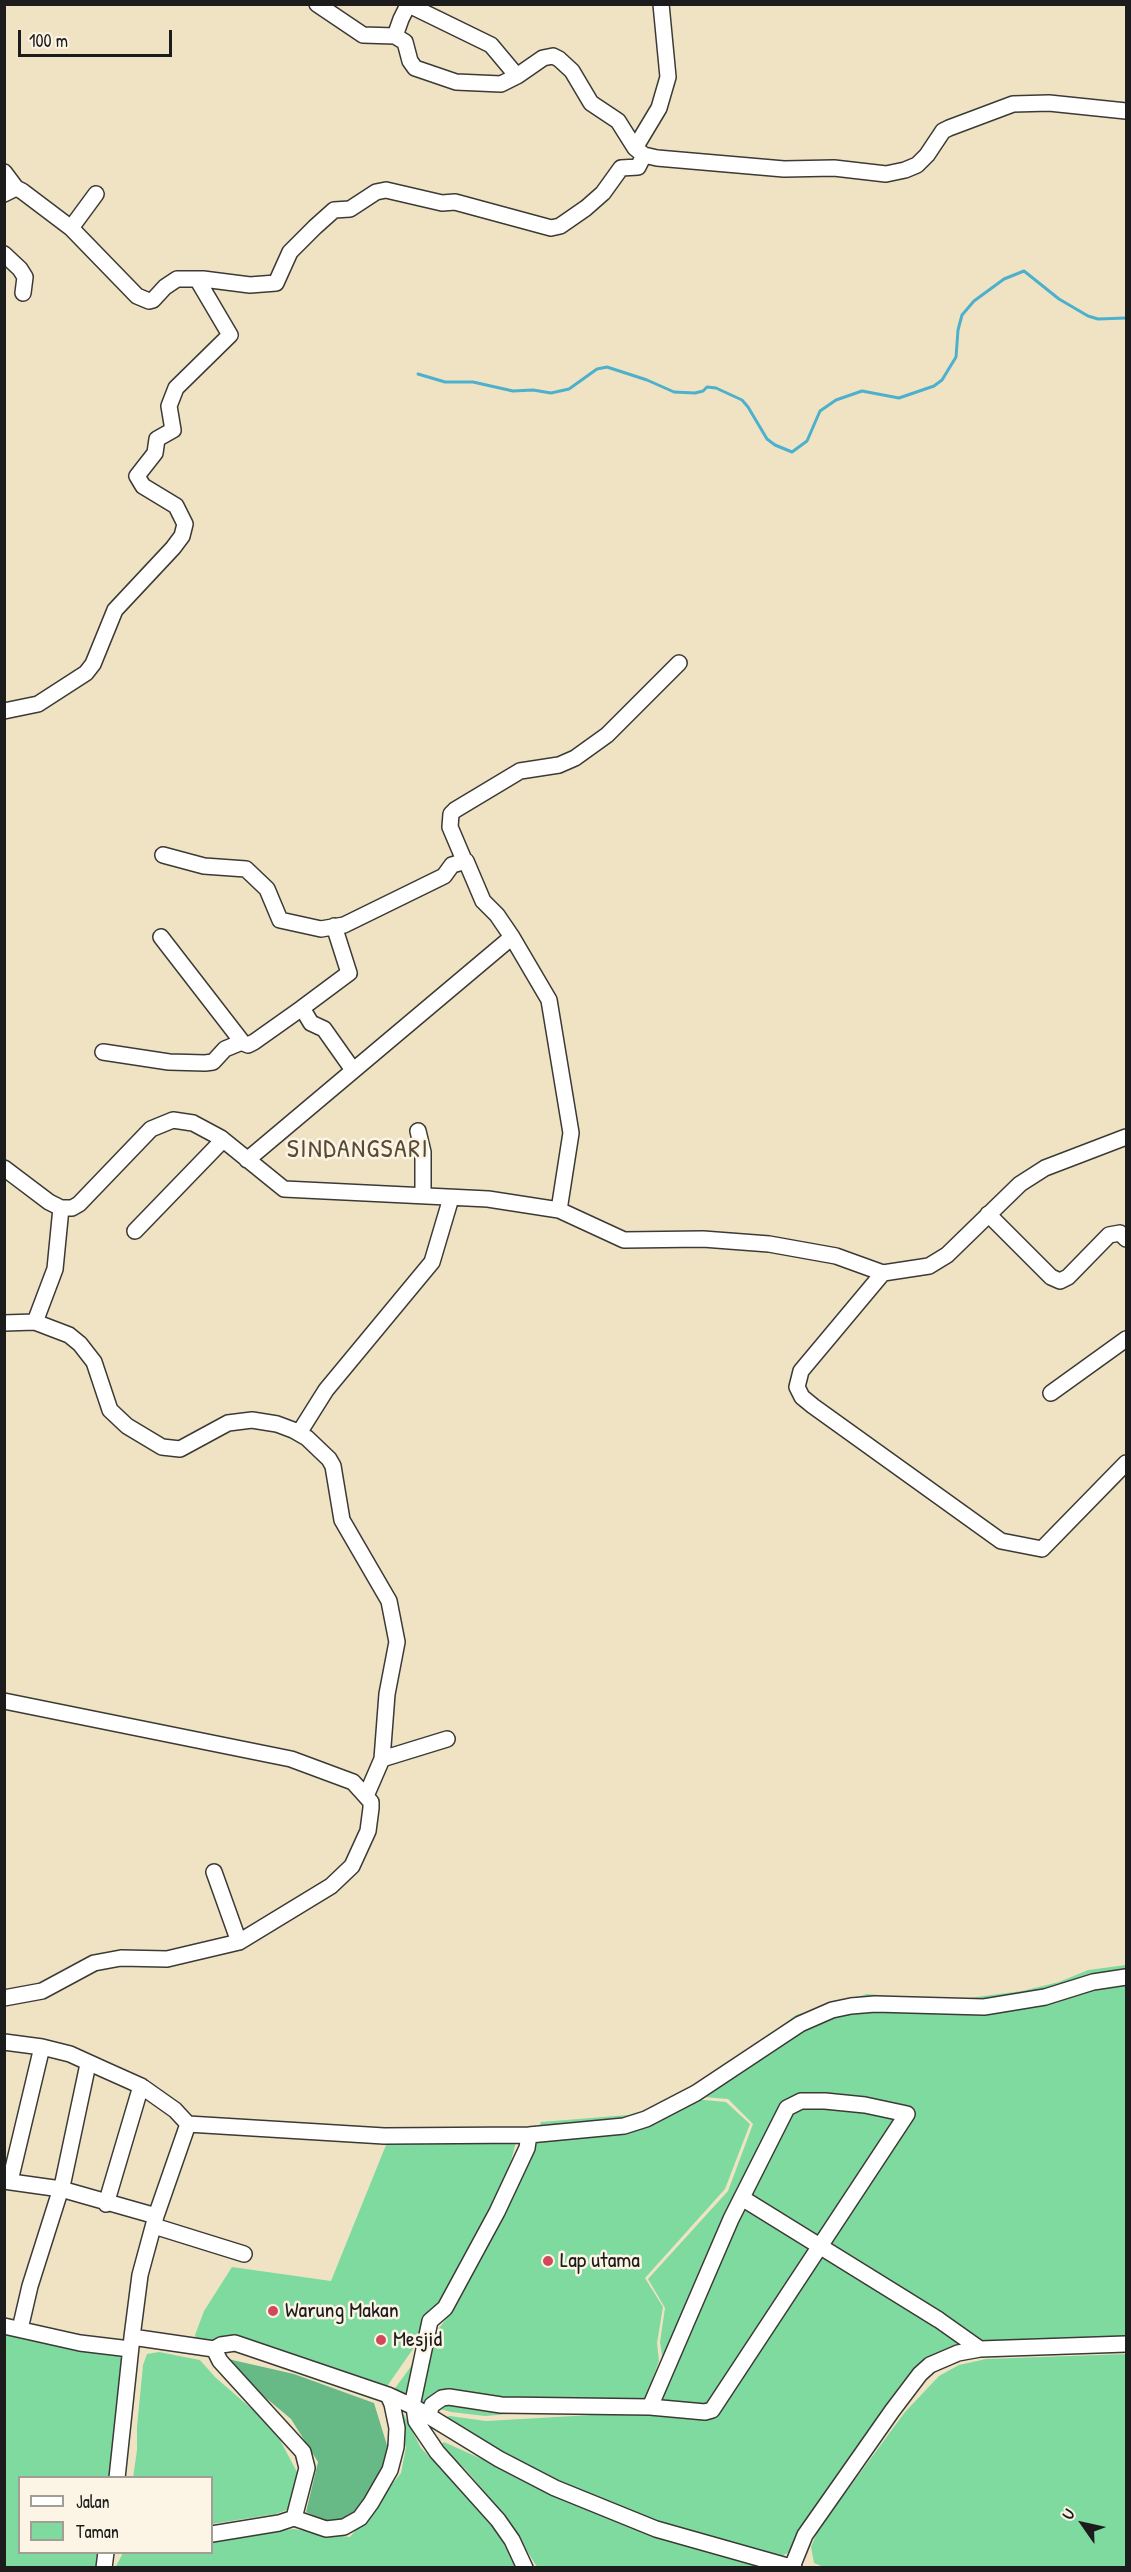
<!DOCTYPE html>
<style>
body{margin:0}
#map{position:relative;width:1131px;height:2572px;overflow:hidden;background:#f0e3c4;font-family:"Patrick Hand",sans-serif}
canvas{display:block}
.frame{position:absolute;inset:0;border:6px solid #1c1c1c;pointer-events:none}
.legend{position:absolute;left:18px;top:2476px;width:195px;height:78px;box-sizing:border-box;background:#fcf5e5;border:2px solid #a29e95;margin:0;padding:8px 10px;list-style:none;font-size:18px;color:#1c1c1c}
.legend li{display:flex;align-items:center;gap:12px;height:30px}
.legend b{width:30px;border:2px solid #a29e95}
.north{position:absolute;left:1053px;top:2494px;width:60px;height:60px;-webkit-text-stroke:4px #fcf5e5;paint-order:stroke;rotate:304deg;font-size:16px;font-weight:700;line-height:24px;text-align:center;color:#1c1c1c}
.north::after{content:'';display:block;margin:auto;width:21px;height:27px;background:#1c1c1c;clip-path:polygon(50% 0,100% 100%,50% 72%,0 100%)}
.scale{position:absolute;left:18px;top:30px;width:154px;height:27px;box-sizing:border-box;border:3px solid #1c1c1c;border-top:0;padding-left:8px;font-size:18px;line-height:21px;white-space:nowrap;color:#1c1c1c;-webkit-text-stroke:4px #fcf5e5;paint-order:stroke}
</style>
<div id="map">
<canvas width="1131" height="2572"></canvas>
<div class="frame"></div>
<ul class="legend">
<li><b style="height:8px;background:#fff"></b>Jalan</li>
<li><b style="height:16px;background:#7fdaa0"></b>Taman</li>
</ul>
<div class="north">U</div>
<div class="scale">100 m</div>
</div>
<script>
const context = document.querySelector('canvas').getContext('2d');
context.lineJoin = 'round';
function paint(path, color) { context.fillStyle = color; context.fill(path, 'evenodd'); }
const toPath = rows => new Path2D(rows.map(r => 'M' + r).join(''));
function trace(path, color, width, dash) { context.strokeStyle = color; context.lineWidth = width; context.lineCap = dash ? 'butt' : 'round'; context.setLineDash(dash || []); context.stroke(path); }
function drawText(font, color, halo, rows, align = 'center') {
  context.font = font + ' "Patrick Hand",sans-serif'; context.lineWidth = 5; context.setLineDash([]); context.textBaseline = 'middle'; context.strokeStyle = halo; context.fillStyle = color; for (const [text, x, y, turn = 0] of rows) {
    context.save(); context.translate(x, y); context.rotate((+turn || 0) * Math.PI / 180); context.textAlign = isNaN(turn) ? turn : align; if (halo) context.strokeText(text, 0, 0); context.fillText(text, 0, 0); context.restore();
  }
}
paint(toPath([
 [1126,1965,1126,2340,988,2343,926,2370,855,2455,812,2512,789,2552,779,2558,675,2528,548,2479,439,2418,450,2416,486,2421,645,2412,663,2362,660,2342,665,2308,648,2279,728,2191,753,2124,728,2099,678,2095,742,2056,796,2015,867,1994,946,2001,1022,1991,1059,1982,1088,1970],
 [671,2097,726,2102,750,2124,725,2189,645,2278,663,2307,657,2343,659,2361,644,2403,485,2416,451,2412,390,2395,448,2316,528,2160,541,2122,628,2115,656,2107],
 [517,2138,511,2161,499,2191,440,2310,381,2395,302,2363,196,2343,195,2335,204,2311,232,2267,331,2281,388,2140],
 [4,2333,75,2350,124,2357,116,2477,20,2478,20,2552,105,2553,102,2567,5,2567],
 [159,2352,200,2360,215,2377,253,2410,280,2440,297,2472,290,2509,276,2514,212,2524,212,2478,133,2478,137,2450,137,2427,143,2365,147,2354],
 [1126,2354,1126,2567,826,2568,814,2563,811,2547,818,2530,905,2412,939,2376,959,2365,986,2359],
 [390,2412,404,2415,421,2448,463,2491,506,2543,519,2568,115,2568,123,2553,212,2552,212,2539,293,2529,350,2537,401,2473,406,2447],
 [444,2442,633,2527,764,2567,537,2567,505,2516,467,2471,440,2446]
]), '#7fdaa0');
paint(toPath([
 [228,2359,294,2374,374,2403,390,2455,386,2465,355,2513,333,2525,306,2512,318,2462,291,2419,241,2377]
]), '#67ba86');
trace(toPath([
 [418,374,445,382,473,382,513,391,533,390,551,393,569,389,597,369,607,367,647,380,674,392,695,393,703,391,707,387,716,388,742,400,748,407,767,439,775,445,792,452,807,441,820,411,836,400,862,391,899,398,934,386,942,380,956,357,958,330,962,315,974,301,1004,279,1024,271,1059,299,1088,316,1098,319,1126,318]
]), '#4db0cc', 3);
const minor = toPath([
 [317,4,363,35,395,36,405,42,410,61,415,68,456,82,501,84,517,76,543,58,553,56,559,59,572,71,591,103,618,121,635,148,644,155,657,158,784,169,834,168,886,174,905,170,917,165,927,155,943,131,949,128,1013,104,1049,103,1126,111],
 [395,36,401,19,406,9,411,6,491,45,517,76],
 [635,148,659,108,668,77,661,4],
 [4,172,16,188],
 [4,194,16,188,22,191,71,228,137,296,149,301,153,300,165,287,177,279,203,279,250,285,276,283,290,252,315,227,334,210,350,209,376,192,386,190,442,203,455,202,551,228,560,226,586,208,603,193,621,168,638,167,644,155],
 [71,228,96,194],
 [4,254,20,269,25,277,23,293],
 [4,711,38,704,86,673,93,664,115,610,173,548,182,536,185,524,176,506,143,486,137,476,155,453,157,439,173,430,169,406,176,388,230,335,197,279],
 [163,855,204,866,246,869,267,889,280,920,321,929,344,925,444,876,452,865,466,861,483,901,497,915,512,937],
 [464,860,450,827,451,814,455,810,520,771,559,765,575,758,607,735,679,663],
 [161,937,243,1043,248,1045,254,1042,302,1008,311,1023,324,1029,353,1070],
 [302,1008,349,973,334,926],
 [103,1052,169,1062,205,1063,213,1062,225,1049,242,1042],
 [418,1131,423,1152,423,1196],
 [247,1160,512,937,549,1000,571,1133,559,1210],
 [4,1168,49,1202,61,1208,72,1208,79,1204,151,1129,173,1120,193,1123,221,1138,284,1189,488,1199,559,1210,624,1240,703,1239,769,1244,836,1256,883,1273,929,1266,947,1255,1020,1184,1045,1168,1126,1137],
 [988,1214,1051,1277,1060,1281,1068,1277,1109,1235,1120,1233,1126,1239],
 [135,1231,223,1140],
 [883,1273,801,1371,797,1387,802,1397,813,1406,1001,1541,1042,1549,1126,1463],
 [35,1322,55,1269,61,1208],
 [4,1323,35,1322,69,1335,80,1344,94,1362,110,1410,127,1426,162,1447,180,1449,228,1423,252,1420,277,1424,293,1430,307,1438,329,1459,333,1466,342,1520,389,1601,397,1642,387,1694,382,1759,366,1796],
 [1051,1393,1126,1339],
 [299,1433,326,1390,432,1262,451,1198],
 [4,1701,291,1759,353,1782,371,1802,371,1808,368,1831,352,1866,331,1886,239,1942,167,1959,121,1958,94,1963,42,1991,4,1998],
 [382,1759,447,1739],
 [214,1872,239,1942],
 [4,2042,42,2047,70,2054,103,2069,141,2086,175,2110,188,2124,384,2136,529,2135,624,2126,646,2119,696,2093,800,2024,832,2010,851,2006,875,2004,984,2007,1045,1997,1093,1982,1126,1977],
 [4,2181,61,2189,156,2216],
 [10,2181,42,2047],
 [742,2198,939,2320,980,2349],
 [106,2204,141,2086],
 [154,2226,244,2254],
 [4,2326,80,2343,130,2349],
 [20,2329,30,2286,63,2182,88,2064],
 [132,2337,140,2275,156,2216,188,2124],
 [214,2349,221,2345,235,2343,388,2395,414,2407,499,2459,555,2488,656,2529,794,2568],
 [214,2349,220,2361,303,2452,307,2468,294,2518],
 [412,2406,430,2321,445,2308,497,2212,527,2148,529,2135],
 [414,2407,416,2421,437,2452,498,2520,512,2540,525,2568],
 [428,2416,432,2405,442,2398,449,2397,501,2405,650,2407,705,2412,712,2410,907,2114,865,2105,825,2101,801,2101,787,2108,731,2219,650,2407],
 [117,2478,132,2337,214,2349],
 [212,2534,279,2523,294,2518,326,2529,344,2527,360,2518,371,2503,390,2470,396,2447,397,2428,392,2404,388,2395],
 [792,2567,805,2535,892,2411,920,2374,930,2365,958,2353,980,2349,1126,2344],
 [104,2568,106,2552]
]);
trace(minor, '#3c3a35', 18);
trace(minor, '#fff', 15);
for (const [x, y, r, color] of [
 [548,2261,6,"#d1495b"],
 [273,2311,6,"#d1495b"],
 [381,2340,6,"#d1495b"]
]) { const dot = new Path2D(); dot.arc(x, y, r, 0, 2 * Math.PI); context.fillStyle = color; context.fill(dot); trace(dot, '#fcf5e5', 2); }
drawText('22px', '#1c1c1c', '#fcf5e5', [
 ["Lap utama",560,2261],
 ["Warung Makan",285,2311],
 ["Mesjid",393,2340]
], 'left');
context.letterSpacing = '1.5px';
drawText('26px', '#5a4935', '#fcf5e5', [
 ["SINDANGSARI",358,1150]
]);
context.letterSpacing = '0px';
</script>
